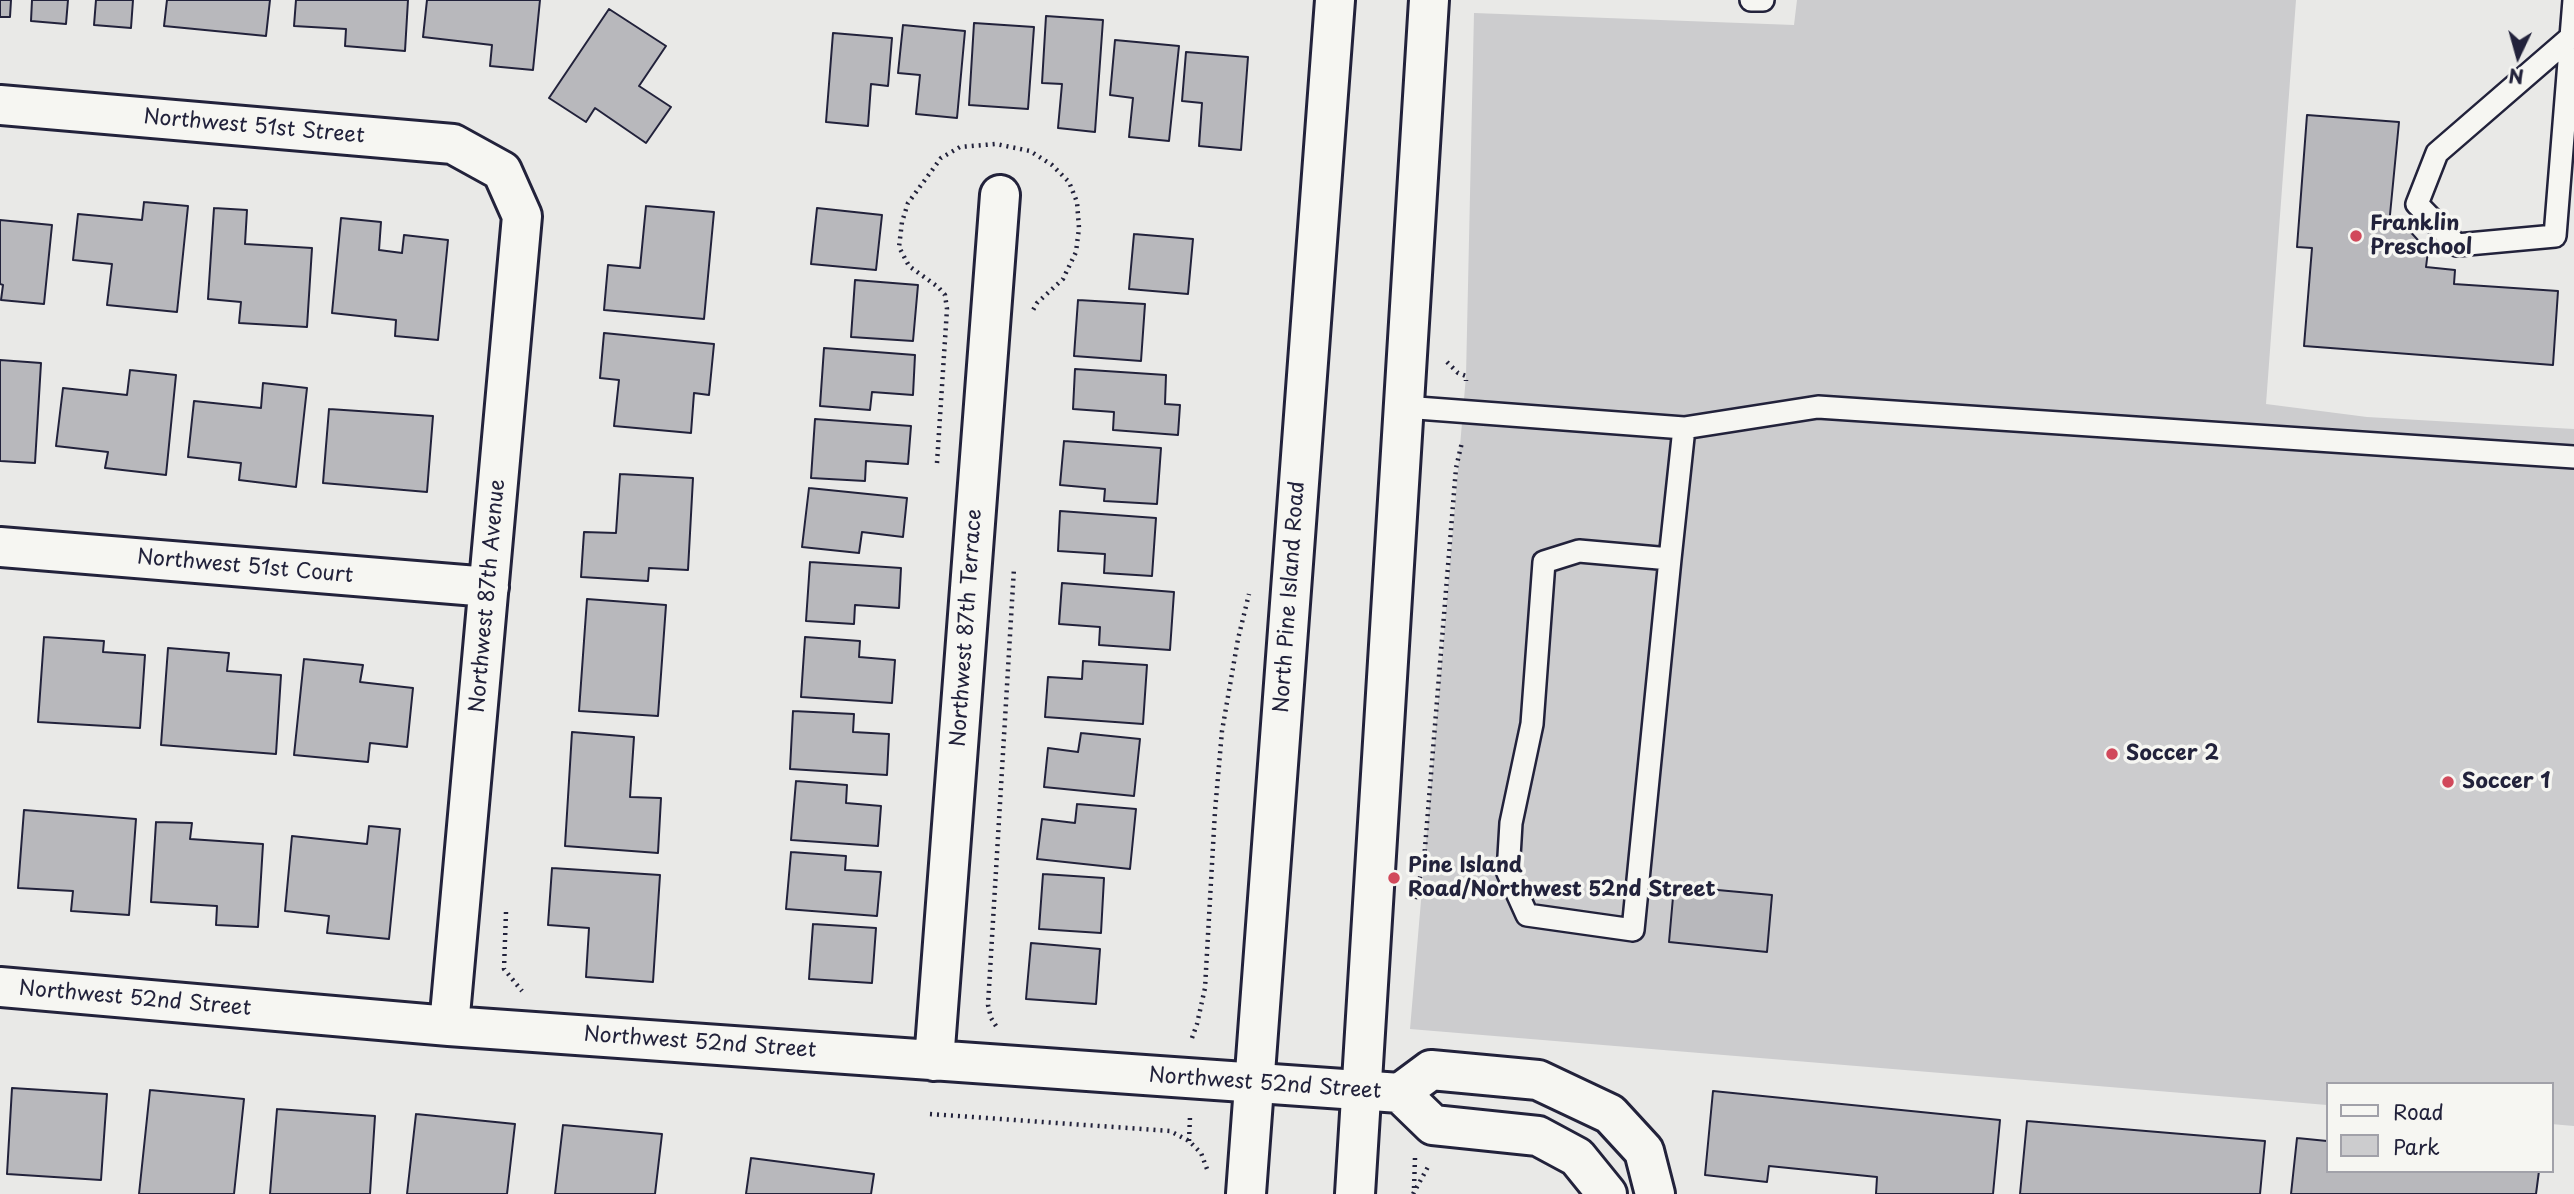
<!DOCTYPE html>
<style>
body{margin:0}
#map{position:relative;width:2574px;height:1194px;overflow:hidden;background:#e9e9e7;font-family:"Playpen Sans",sans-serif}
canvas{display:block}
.legend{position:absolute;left:2326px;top:1082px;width:228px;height:91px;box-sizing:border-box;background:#f6f6f2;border:2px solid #a1a1a9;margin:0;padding:9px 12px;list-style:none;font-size:21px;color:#22223b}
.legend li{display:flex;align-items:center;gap:14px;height:35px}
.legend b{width:35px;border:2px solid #a1a1a9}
.north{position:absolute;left:2483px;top:21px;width:70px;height:70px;-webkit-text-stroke:5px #f6f6f2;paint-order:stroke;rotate:185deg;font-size:19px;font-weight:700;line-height:28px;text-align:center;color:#22223b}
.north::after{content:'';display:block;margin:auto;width:24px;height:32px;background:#22223b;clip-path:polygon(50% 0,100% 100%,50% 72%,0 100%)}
</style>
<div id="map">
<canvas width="2574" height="1194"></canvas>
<ul class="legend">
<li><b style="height:9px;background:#f6f6f2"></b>Road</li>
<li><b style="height:19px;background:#ccccce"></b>Park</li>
</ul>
<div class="north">N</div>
</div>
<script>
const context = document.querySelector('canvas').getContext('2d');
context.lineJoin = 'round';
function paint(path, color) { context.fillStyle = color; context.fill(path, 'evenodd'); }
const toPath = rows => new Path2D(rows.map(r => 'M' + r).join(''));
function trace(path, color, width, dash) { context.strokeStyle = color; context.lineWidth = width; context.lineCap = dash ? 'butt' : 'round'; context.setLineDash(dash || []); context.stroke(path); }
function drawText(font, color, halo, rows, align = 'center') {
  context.font = font + ' "Playpen Sans",sans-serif'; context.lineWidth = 7; context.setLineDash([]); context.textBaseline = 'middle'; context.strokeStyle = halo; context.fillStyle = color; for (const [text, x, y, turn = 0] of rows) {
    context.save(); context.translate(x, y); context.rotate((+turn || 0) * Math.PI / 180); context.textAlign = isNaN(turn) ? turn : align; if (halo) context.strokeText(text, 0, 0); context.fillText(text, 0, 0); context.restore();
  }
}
paint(toPath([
 [1797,0,2296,0,2266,404,2367,417,2574,429,2574,1126,2551,1124,2551,1084,2327,1084,2327,1105,1410,1029,1466,376,1474,13,1794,25]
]), '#ccccce');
const building = toPath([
 [0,0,11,0,10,17,0,17,0,0],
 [32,0,68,0,66,24,31,21,32,0],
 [96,0,133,0,131,28,94,25,96,0],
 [167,0,270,0,266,36,164,26,167,0],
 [296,0,408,0,405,51,345,46,346,29,294,26,296,0],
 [427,0,540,0,533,70,490,66,492,45,423,37,427,0],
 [609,9,666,46,639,86,671,107,646,143,595,108,586,122,549,98,609,9],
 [1046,16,1103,20,1095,132,1058,128,1062,84,1042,83,1046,16],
 [974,23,1034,27,1028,109,969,105,974,23],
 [903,25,965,31,957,118,916,114,920,75,898,73,903,25],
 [833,33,892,38,888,86,871,84,868,126,826,122,833,33],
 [1115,40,1179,46,1169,141,1129,137,1133,98,1110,95,1115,40],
 [1186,52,1248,57,1241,150,1199,146,1202,103,1182,101,1186,52],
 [2307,115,2399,122,2389,225,2405,226,2428,251,2426,267,2455,270,2454,284,2558,291,2553,365,2304,346,2312,248,2297,247,2307,115],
 [144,202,188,206,177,312,107,305,112,264,73,260,78,214,142,220,144,202],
 [646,206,714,212,704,319,604,310,608,265,640,268,646,206],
 [214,208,247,210,245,244,312,248,307,327,239,323,241,302,208,299,214,208],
 [817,208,882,215,876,270,811,264,817,208],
 [341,218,381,222,379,250,402,253,404,235,448,240,438,340,395,336,396,320,332,313,341,218],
 [0,220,52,225,44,304,1,300,3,285,0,284,0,220],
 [1134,234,1193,239,1188,294,1129,289,1134,234],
 [855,280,918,285,913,341,851,337,855,280],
 [1078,300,1145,304,1141,361,1074,356,1078,300],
 [604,333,714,344,709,395,694,393,691,433,614,426,619,380,600,378,604,333],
 [824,348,915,355,913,395,872,392,870,410,820,406,824,348],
 [0,360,41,363,35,463,0,461,0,360],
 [1075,369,1166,375,1165,404,1180,405,1178,435,1113,430,1114,412,1073,409,1075,369],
 [130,370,176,375,166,475,105,468,108,452,56,446,63,388,127,395,130,370],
 [263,383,307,388,296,487,239,480,241,463,188,457,194,401,261,408,263,383],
 [329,409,433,416,427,492,323,483,329,409],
 [815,419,911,426,908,464,866,461,865,481,811,478,815,419],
 [1064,441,1161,448,1157,504,1104,501,1105,489,1060,485,1064,441],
 [620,474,693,478,688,570,649,568,648,581,581,577,584,532,616,533,620,474],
 [809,488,907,498,903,537,862,532,859,553,802,547,809,488],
 [1060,511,1156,518,1152,576,1104,573,1105,554,1058,551,1060,511],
 [810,562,901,568,899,608,855,605,854,624,806,621,810,562],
 [1062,583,1174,592,1170,650,1099,645,1100,627,1059,624,1062,583],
 [587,599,666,605,658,716,579,711,587,599],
 [44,637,104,641,103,652,145,655,140,728,38,722,44,637],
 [805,637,860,641,859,657,895,660,892,703,801,697,805,637],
 [168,648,229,653,227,671,281,675,276,754,161,745,168,648],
 [304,659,363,665,360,682,413,688,407,747,370,743,368,762,294,755,304,659],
 [1083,661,1147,665,1143,724,1045,717,1048,677,1082,679,1083,661],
 [793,711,854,714,853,732,889,734,887,775,790,769,793,711],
 [572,732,634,737,630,797,661,798,658,853,565,846,572,732],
 [1081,733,1140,739,1134,796,1044,787,1048,748,1078,752,1081,733],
 [796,781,847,785,846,803,881,806,878,846,791,840,796,781],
 [1077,804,1136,809,1130,869,1037,859,1042,819,1075,823,1077,804],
 [24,810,136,819,129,915,71,911,73,891,18,888,24,810],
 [156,822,192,823,190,839,263,844,258,927,216,925,217,906,151,902,156,822],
 [369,826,400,829,389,939,327,933,329,916,285,911,292,836,367,844,369,826],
 [791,852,846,856,845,870,881,872,877,916,786,909,791,852],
 [552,868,660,875,653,982,586,977,589,928,548,925,552,868],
 [1043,874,1104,878,1101,933,1039,929,1043,874],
 [1674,886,1772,895,1767,952,1669,942,1674,886],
 [813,924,876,928,872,983,809,979,813,924],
 [1031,943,1100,949,1096,1004,1026,999,1031,943],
 [12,1088,107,1094,101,1180,7,1174,12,1088],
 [150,1090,244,1099,234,1194,139,1194,150,1090],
 [1713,1091,2000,1120,1993,1194,1876,1194,1877,1177,1769,1166,1767,1182,1705,1175,1713,1091],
 [277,1109,375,1116,370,1194,270,1194,277,1109],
 [416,1114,515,1124,507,1194,407,1194,416,1114],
 [2027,1121,2265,1141,2260,1194,2020,1194,2027,1121],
 [563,1125,662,1134,655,1194,555,1194,563,1125],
 [2297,1138,2327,1141,2327,1171,2539,1171,2536,1194,2291,1194,2297,1138],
 [751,1158,874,1174,871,1194,746,1194,751,1158]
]);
paint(building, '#b8b8bc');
trace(building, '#22223b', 2);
const service = toPath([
 [1751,0,1763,0],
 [2571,37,2437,153,2417,204,2457,245,2555,236,2571,37,2574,0],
 [1404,407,1684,428,1670,559,1633,930,1527,915,1508,873,1511,823,1532,724,1544,562,1579,551,1670,559],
 [1684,428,1818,407,2574,457]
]);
const minor = toPath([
 [0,105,453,144,502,171,522,216,449,1026],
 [0,547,489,587],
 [0,987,449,1026,1400,1093,1433,1125,1538,1136,1577,1157,1607,1194],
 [934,1061,1000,195],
 [1400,1093,1431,1070,1538,1080,1610,1114,1644,1151,1655,1194]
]);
const secondary = toPath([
 [1246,1194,1335,0],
 [1355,1194,1429,0]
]);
trace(service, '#22223b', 26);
trace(minor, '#22223b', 44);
trace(secondary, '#22223b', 44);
trace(toPath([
 [1447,362,1458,373,1466,376,1466,381],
 [937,463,947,309,945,295,938,287,909,266,899,247,902,222,908,203,941,158,960,147,996,144,1030,151,1052,165,1069,182,1077,202,1079,228,1076,252,1063,279,1037,303,1032,312],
 [1415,899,1424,860,1456,468,1462,442],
 [506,912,504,969,522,991],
 [996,1026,991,1018,988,1005,1014,568],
 [1192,1038,1197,1024,1205,988,1215,811,1222,731,1238,639,1249,594],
 [930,1114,1170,1131,1189,1141,1201,1153,1207,1169],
 [1189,1141,1190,1117],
 [1414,1188,1415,1158],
 [1413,1194,1429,1165]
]), '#22223b', 4.5, [2, 5]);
trace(service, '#f6f6f2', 21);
trace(minor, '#f6f6f2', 38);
trace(secondary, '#f6f6f2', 38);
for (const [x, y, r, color] of [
 [2356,236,7,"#d1495b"],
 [2112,754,7,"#d1495b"],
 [2448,782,7,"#d1495b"],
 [1394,878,7,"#d1495b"]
]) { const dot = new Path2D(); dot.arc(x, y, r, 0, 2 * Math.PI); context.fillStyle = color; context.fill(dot); trace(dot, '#f6f6f2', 2.5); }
drawText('21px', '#22223b', '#f6f6f2', [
 ["Northwest 51st Street",254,127,5],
 ["Northwest 51st Court",245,567,5],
 ["Northwest 87th Avenue",488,596,-85],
 ["North Pine Island Road",1290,597,-86],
 ["Northwest 87th Terrace",967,628,-86],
 ["Northwest 52nd Street",135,999,5],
 ["Northwest 52nd Street",700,1043,4],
 ["Northwest 52nd Street",1265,1084,4]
]);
drawText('bold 21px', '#22223b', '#f6f6f2', [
 ["Franklin",2370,224],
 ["Preschool",2370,248],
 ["Soccer 2",2126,754],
 ["Soccer 1",2462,782],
 ["Pine Island",1408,866],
 ["Road/Northwest 52nd Street",1408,890]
], 'left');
</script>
